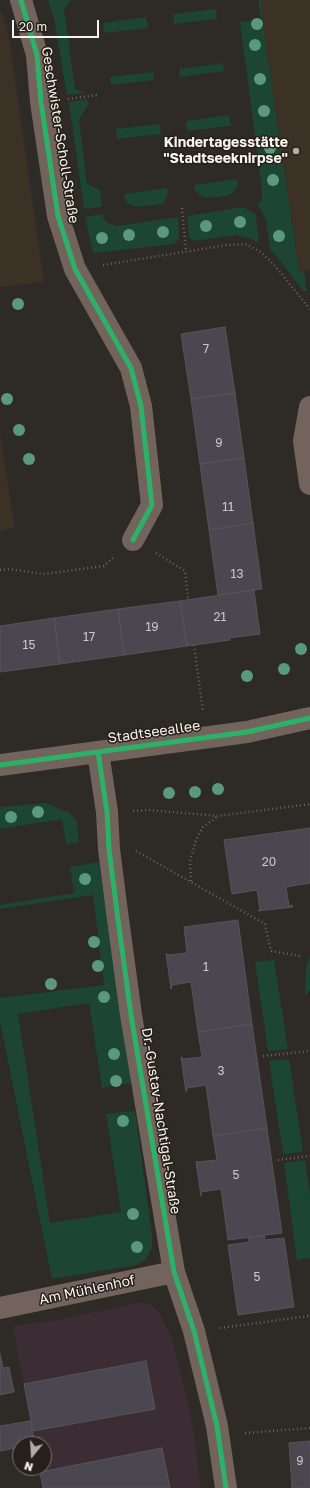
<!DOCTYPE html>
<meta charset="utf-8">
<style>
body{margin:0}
#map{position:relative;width:310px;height:1488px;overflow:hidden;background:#2e2a26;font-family:"Golos Text",sans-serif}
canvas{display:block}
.north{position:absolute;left:12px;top:1436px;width:40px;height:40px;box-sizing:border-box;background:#272019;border:1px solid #7a746e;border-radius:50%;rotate:198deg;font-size:11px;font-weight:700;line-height:16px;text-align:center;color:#f7f3ee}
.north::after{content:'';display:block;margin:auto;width:14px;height:18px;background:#b1ada8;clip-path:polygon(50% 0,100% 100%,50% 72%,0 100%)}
.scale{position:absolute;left:12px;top:20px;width:87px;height:18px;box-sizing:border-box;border:2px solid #f7f3ee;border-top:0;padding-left:5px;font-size:12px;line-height:14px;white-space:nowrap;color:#f7f3ee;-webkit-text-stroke:3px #272019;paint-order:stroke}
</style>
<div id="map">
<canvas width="310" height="1488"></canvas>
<div class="north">N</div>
<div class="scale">20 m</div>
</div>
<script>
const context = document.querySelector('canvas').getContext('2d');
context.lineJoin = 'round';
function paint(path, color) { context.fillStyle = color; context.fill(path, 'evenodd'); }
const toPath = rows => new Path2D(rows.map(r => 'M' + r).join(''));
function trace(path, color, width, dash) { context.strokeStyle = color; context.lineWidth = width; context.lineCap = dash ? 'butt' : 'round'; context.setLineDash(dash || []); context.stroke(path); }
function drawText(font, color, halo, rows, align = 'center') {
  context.font = font + ' "Golos Text",sans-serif'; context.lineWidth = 3; context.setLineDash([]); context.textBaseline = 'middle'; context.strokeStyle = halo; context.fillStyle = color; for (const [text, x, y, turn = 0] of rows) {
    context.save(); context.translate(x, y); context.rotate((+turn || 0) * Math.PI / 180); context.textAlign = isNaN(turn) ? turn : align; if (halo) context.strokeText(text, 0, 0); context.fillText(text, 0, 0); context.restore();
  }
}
paint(toPath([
 [137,1303,144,1303,153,1306,159,1312,171,1337,182,1379,195,1437,200,1488,43,1488,39,1468,44,1468,44,1444,35,1444,13,1326,59,1320]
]), '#3c2d34');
paint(toPath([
 [261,0,310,0,310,270,299,271,264,32],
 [2,11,10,44,44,282,0,287,0,12],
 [0,433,15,528,0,531]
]), '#3b3125');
paint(toPath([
 [48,0,71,0,64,9,75,89,86,93,67,95,54,19],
 [258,0,261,0,264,32,299,271,304,271,307,291,303,291,278,258,270,250,266,221,262,211,257,205,262,200,262,189,240,22,261,20],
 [216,9,217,19,174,24,173,14],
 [146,17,148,28,104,33,103,23],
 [223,63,224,71,180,77,179,69],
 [153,72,154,80,111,85,110,77],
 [87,99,88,105,79,119,87,184,100,190,102,207,84,209,69,102],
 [229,115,231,126,187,131,186,121],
 [159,124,161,134,117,139,116,129],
 [237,179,238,186,232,193,227,196,205,198,200,195,195,190,194,185],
 [167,188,168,195,164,203,161,204,136,207,128,203,125,200,124,194],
 [243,207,256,215,259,243,251,239,236,235,194,241,189,238,187,216],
 [102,214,104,220,108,223,117,226,178,217,179,239,174,244,93,253,85,217],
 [46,803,69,813,76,820,79,842,66,844,62,819,0,829,0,807],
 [99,862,131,1083,102,1088,89,1003,18,1014,50,1223,121,1212,106,1114,135,1111,152,1234,152,1248,145,1260,137,1265,52,1279,0,1021,0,998,104,985,93,895,0,909,0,905,74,893,70,867],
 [310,955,310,990,305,996,306,968],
 [274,960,288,1049,268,1051,255,962],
 [289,1059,303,1152,283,1154,269,1061],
 [305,1160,310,1196,310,1258,297,1260,284,1163]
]), '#1c4534');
const building = toPath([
 [225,327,235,393,191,399,181,334,225,327],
 [235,393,244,458,200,464,191,399,235,393],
 [244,458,253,523,209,530,200,464,244,458],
 [253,523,262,589,218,595,209,530,253,523],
 [254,590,260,634,229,638,230,640,187,646,180,601,254,590],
 [180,601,187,646,124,655,118,609,180,601],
 [118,609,124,655,60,664,54,618,118,609],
 [54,618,60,664,0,672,0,626,54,618],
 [310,828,310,883,286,887,289,906,292,905,293,907,258,911,260,910,257,890,232,894,224,840,310,828],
 [238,920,252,1024,198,1032,191,982,172,985,171,989,166,953,168,955,187,953,184,927,238,920],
 [252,1024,267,1128,213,1136,206,1085,187,1088,186,1092,181,1057,182,1057,183,1059,202,1057,198,1032,252,1024],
 [267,1128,282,1233,228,1240,221,1189,201,1192,201,1196,196,1161,197,1162,217,1160,213,1136,267,1128],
 [264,1235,265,1240,284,1238,294,1307,238,1315,228,1245,249,1242,248,1238,264,1235],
 [0,1354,3,1368,9,1367,14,1392,0,1395,0,1354],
 [146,1361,155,1409,33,1431,24,1384,146,1361],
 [30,1421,35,1444,20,1444,20,1447,0,1451,0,1426,30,1421],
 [310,1441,310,1488,292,1488,289,1443,310,1441],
 [162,1448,170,1488,43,1488,40,1472,162,1448]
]);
paint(building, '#4b4751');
trace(building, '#565454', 1);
trace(toPath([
 [68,99,97,95],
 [182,208,186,251],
 [103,265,227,245,245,244,261,252,275,266,310,309],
 [156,553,185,571,188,599],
 [0,570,9,569,44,574,104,566,113,558],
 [194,645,203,711],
 [133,811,148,810,218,816,310,804],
 [136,851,265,924,271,951,301,956],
 [191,881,190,861,196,840,203,827,218,816],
 [263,1056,310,1051],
 [278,1160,310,1156],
 [220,1328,309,1316,310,1318],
 [245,1433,310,1428]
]), '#6c625c', 2.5, [1, 3]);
trace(toPath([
 [21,0,37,55,41,102,58,216,75,269,131,368,141,406,152,505,133,540],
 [310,407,304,441,310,484],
 [98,752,107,812,109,849,117,912,131,1015,174,1272,194,1331,217,1426,226,1488],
 [0,765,247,732,310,718],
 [0,1308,174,1272]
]), '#72645c', 22);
trace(toPath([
 [21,0,37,55,41,102,58,216,75,269,131,368,141,406,152,505,133,540],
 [98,752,107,812,109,849,117,912,131,1015,174,1272,194,1331,217,1426,226,1488],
 [0,765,247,732,310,718]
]), '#2db169', 5);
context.fillStyle = '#5b997c';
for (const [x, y] of [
 [257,24],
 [255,45],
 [260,79],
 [264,111],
 [270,148],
 [273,180],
 [240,222],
 [206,226],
 [163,232],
 [129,235],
 [279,236],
 [102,238],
 [18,304],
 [7,399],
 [19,430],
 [29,459],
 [301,649],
 [284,669],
 [247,676],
 [218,789],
 [195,792],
 [169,793],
 [38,812],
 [11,817],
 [85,879],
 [94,942],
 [98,966],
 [51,984],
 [104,997],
 [114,1054],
 [116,1081],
 [123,1121],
 [133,1214],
 [137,1247]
]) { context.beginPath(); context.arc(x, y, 6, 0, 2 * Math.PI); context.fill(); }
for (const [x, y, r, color] of [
 [296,151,4,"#b1ada8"]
]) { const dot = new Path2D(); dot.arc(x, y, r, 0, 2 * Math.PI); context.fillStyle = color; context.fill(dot); trace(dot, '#272019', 1.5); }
drawText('12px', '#ccc8c7', null, [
 ["7",206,349],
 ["9",219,443],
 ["11",228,507],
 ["13",237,574],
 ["21",220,617],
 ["19",152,627],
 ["17",89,637],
 ["15",29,645],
 ["20",269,862],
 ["1",206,967],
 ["3",221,1071],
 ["5",236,1175],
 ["5",257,1277],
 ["9",300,1461]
]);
drawText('14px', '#f7f3ee', '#272019', [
 ["Geschwister-Scholl-Straße",60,135,81],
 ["Stadtseeallee",154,732,-8],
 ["Dr.-Gustav-Nachtigal-Straße",161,1121,81],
 ["Am Mühlenhof",87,1290,-12]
]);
drawText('bold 14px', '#f7f3ee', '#272019', [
 ["Kindertagesstätte",288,143],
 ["\"Stadtseeknirpse\"",288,159]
], 'right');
</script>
